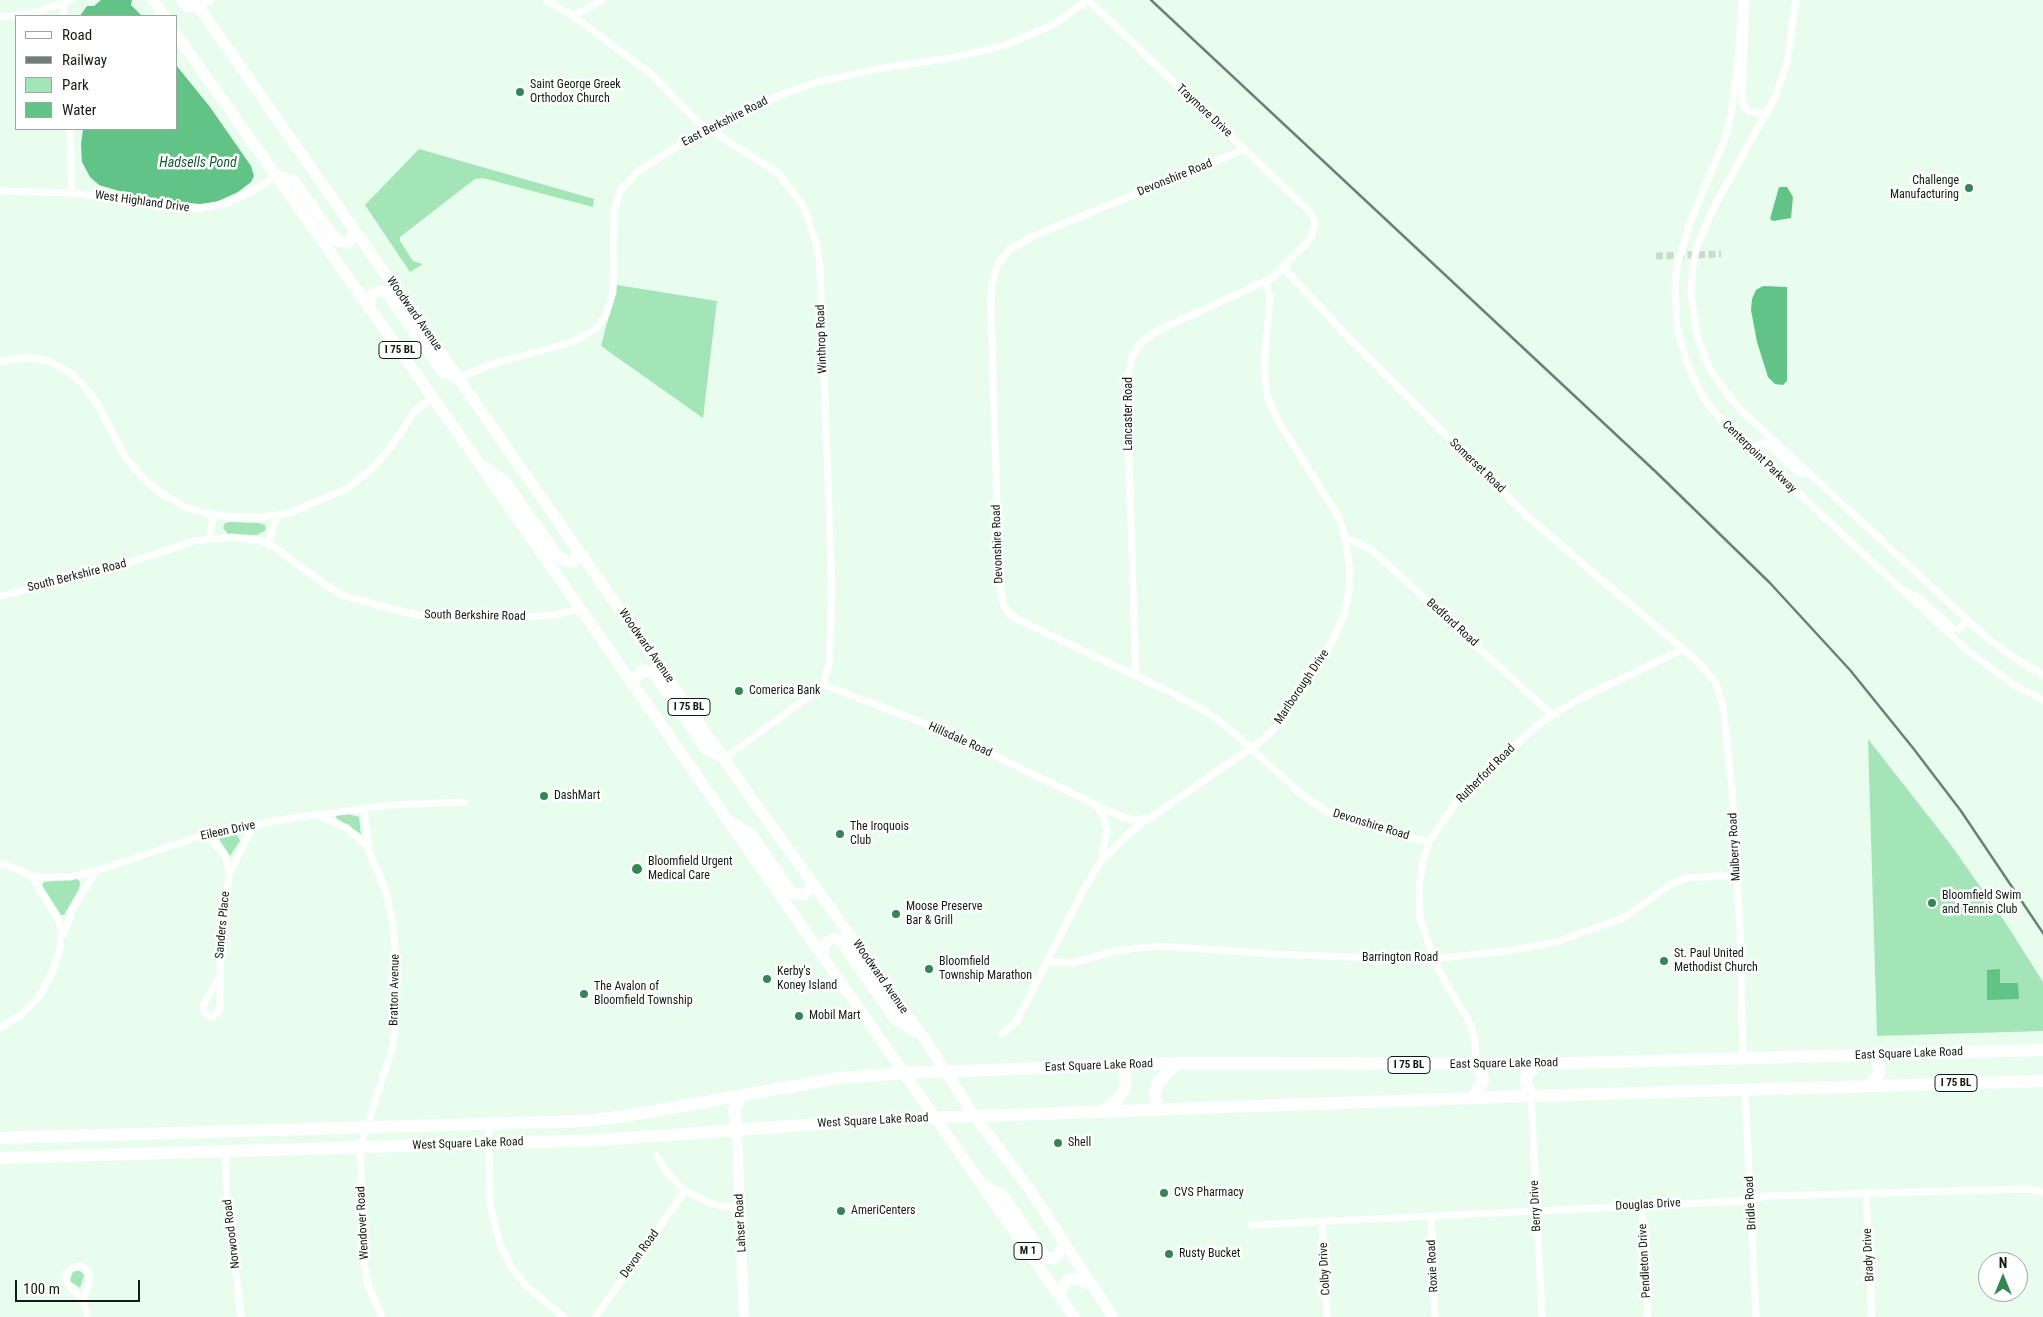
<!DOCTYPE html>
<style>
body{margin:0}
#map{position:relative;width:2043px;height:1317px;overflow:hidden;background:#e9fdee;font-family:"Roboto Condensed",sans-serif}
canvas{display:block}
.legend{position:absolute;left:15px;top:15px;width:162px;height:115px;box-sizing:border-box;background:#fff;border:1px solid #a0a5a1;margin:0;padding:6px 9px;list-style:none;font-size:15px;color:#111d14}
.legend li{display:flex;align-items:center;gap:10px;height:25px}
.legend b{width:25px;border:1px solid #a0a5a1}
.north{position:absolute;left:1978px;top:1252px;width:50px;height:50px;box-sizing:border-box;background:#fff;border:1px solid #a0a5a1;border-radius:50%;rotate:0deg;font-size:14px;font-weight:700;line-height:20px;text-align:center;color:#111d14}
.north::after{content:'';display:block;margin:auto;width:18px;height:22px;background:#368555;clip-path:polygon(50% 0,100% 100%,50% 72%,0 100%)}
.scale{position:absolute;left:15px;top:1280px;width:125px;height:22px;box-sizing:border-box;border:2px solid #111d14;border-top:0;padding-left:6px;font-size:15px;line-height:18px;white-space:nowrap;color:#111d14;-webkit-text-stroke:4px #fff;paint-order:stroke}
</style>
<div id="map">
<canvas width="2043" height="1317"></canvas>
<ul class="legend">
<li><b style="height:6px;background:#fff"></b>Road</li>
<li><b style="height:6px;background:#6f7f73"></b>Railway</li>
<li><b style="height:14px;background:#a3e5b7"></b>Park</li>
<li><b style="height:14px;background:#61c385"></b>Water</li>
</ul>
<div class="north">N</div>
<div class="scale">100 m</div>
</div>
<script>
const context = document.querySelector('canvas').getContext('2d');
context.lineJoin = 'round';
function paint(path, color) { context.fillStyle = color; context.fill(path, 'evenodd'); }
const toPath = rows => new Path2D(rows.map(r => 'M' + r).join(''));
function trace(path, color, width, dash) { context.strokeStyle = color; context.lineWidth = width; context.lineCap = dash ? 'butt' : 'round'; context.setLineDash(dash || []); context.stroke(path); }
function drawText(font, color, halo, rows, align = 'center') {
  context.font = font + ' "Roboto Condensed",sans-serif'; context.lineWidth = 5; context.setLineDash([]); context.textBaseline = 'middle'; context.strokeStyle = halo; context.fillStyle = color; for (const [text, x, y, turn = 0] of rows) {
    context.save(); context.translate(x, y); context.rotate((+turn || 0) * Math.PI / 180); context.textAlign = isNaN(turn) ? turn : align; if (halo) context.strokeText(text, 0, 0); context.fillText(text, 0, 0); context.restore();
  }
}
paint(toPath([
 [419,149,594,199,593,207,483,178,475,179,400,237,400,241,413,261,423,264,410,272,365,205],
 [617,285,717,301,703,418,601,346],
 [230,522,259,523,265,525,266,530,257,535,228,534,223,528,225,523],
 [1868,739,1951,845,2005,922,2043,982,2043,1031,1877,1036],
 [348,814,359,817,361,834,336,818,337,815],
 [233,835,237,835,240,841,230,856,219,839],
 [77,879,80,882,79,889,64,915,61,915,42,885,44,882],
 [73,1271,80,1271,84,1275,80,1288,70,1281]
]), '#a3e5b7');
paint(toPath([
 [101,0,132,0,131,5,142,16,80,16,87,6,94,6],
 [176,65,210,107,251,166,254,176,251,182,238,192,216,202,200,204,146,199,99,185,90,177,82,162,81,145,83,129,176,129],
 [1779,187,1787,187,1793,197,1791,218,1773,221,1770,219],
 [1763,286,1787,287,1787,381,1783,385,1775,384,1768,377,1757,342,1751,310,1752,299,1756,290],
 [2000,969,2000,983,2018,983,2019,999,1987,1000,1987,970]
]), '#61c385');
trace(toPath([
 [1656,256,1721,254]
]), '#c9dbcd', 7, [7, 3.5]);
trace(toPath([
 [546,0,573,16,650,73,698,122,778,173,804,207,817,246,820,267,832,591,829,664,824,681,815,692,725,758],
 [1088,0,1310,212,1315,222,1311,239,1272,278,1159,330,1140,343,1132,357,1128,376,1127,400,1136,676],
 [1742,0,1738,65,1731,115,1725,139,1691,220,1677,265,1675,287,1677,327,1686,361,1695,381,1705,400,1726,426,1969,652,2013,684,2043,700],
 [1746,0,1742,99,1744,107,1749,111,1767,115],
 [1796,0,1787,63,1775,97,1715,205,1697,247,1693,266,1691,294,1698,339,1709,368,1729,396,1742,411,1986,637,2013,657,2043,675],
 [63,3,64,16],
 [199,7,211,0],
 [573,16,602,0],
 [0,17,34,13,71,0],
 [70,129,72,193],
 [1245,149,1031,237,1010,249,998,264,992,283,991,306,999,577,1003,604,1009,614,1017,619,1170,692,1207,712,1232,731,1301,794,1326,811,1363,825,1429,842],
 [0,191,72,193,195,209,228,203,252,191,277,176],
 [1284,268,1346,335,1528,517,1698,662,1715,681,1723,705,1732,790,1740,930,1743,1059],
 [0,362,14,359,33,358,49,361,68,371,83,385,96,402,126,458,145,480,161,493,186,507,205,513,229,517,261,517,290,513,348,488,373,468,390,448,414,412,433,397],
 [459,378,489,365,572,342,596,329,606,315,613,292,614,211,620,191,637,172,697,134,780,95,817,82,883,68,957,57,1005,45,1053,25,1088,0],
 [1751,450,1760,443,1766,443,1798,472,1810,474],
 [210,538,213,515],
 [1347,540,1359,543,1373,551,1552,715],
 [268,543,278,515],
 [1905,591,1918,597,1953,628,1958,629,1968,621],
 [0,596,122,565,194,541,232,537,261,541,273,546,324,584,344,596,412,614,443,618,505,618,554,615,580,609],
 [822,684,944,731,1119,816,1135,820,1148,818],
 [1097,807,1104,817,1107,831,1102,857],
 [364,808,369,847],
 [315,814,347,828,367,847,385,888,393,924,397,970,395,1028,392,1050,360,1147,364,1262,368,1285,382,1317],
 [207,835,225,855,229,872],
 [0,863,36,877,69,877,96,871,197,837,285,819,392,805,464,802],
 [63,935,73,908,96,871],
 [1047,961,1072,963,1116,951,1156,946,1276,954,1421,960,1507,951,1556,942,1623,918,1673,883,1686,878,1737,875],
 [220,976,220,1009,215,1015,210,1017,204,1012,203,1006,220,976,221,936,229,875,253,826],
 [0,1028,21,1015,38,998,53,972,60,949,61,931,58,919,31,876],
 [1002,1034,1016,1022,1082,893,1100,862,1134,829,1261,741,1272,731,1291,707,1331,644,1344,615,1349,591,1350,569,1343,528,1338,516,1277,419,1267,396,1264,365,1270,298,1266,282],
 [1476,1065,1475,1041,1471,1025,1439,971,1420,920,1419,888,1423,860,1429,842,1455,804,1476,780,1543,721,1581,698,1684,649],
 [1745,1089,1756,1317],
 [1531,1096,1542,1317],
 [489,1124,490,1205,500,1244,510,1265,526,1286,564,1317],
 [225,1150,227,1196,241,1317],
 [657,1156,665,1170,685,1191,715,1205,739,1208],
 [1866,1193,1872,1317],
 [1642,1205,1648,1317],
 [1431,1216,1435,1317],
 [1322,1221,1327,1317],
 [1252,1225,1740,1201,1767,1196,2029,1189,2043,1192],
 [83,1299,89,1283,89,1273,82,1266,76,1266,66,1273,65,1279,71,1288,83,1299,87,1317],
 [595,1317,685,1191]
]), '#fff', 7);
trace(toPath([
 [737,1130,744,1317]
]), '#fff', 10);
trace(toPath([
 [153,0,164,16],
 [181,0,185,6,199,7],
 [194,0,752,799,928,1044,975,1117,1030,1190,1113,1317],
 [176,34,453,426,1074,1317],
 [277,176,294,181,337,241,347,243,356,233],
 [369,306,373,293,380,291,386,292,443,372,459,378],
 [485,467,506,483,559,558,570,562,574,560,579,551],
 [631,682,644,670,655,675,706,749,723,757],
 [732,822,751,834,792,893,805,895,813,883],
 [823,957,825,943,834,938,841,941,894,1018,916,1032],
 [986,1186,1004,1196,1045,1257,1052,1259,1056,1257,1065,1243],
 [1058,1294,1067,1280,1076,1279,1091,1285]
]), '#fff', 11);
trace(toPath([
 [1870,1086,1879,1073,1877,1055],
 [1531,1096,1525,1081,1528,1073,1538,1064],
 [1472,1098,1483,1082,1482,1074,1476,1065],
 [1157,1110,1155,1093,1157,1084,1177,1063],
 [1101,1112,1118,1099,1124,1090,1126,1081,1122,1065],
 [737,1130,734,1110,743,1095],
 [0,1138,584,1121,627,1116,839,1078,905,1073,1177,1063,1538,1064,2043,1050],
 [0,1158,602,1140,872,1120,1531,1096,2043,1081]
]), '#fff', 12);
trace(toPath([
 [1151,0,1656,472,1770,583,1850,670,1913,748,1961,811,2043,933]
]), '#6f7f73', 2.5);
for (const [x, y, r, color] of [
 [520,92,5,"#368555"],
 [1969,188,5,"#368555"],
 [739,691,5,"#368555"],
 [544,796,5,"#368555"],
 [840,834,5,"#368555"],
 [637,869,6,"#368555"],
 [1932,903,5,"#368555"],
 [896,914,5,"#368555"],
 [1664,961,5,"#368555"],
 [929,969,5,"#368555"],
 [767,979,5,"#368555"],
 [584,994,5,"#368555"],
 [799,1016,5,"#368555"],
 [1058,1143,5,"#368555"],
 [1164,1193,5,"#368555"],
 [841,1211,5,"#368555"],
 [1169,1254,5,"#368555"]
]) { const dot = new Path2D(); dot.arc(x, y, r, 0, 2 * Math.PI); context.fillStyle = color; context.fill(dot); trace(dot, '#fff', 2); }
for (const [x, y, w] of [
 [400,350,42],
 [689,707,42],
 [1409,1065,42],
 [1956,1083,42],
 [1028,1251,28]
]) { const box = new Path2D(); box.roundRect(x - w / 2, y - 8.5, w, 17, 4); context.fillStyle = '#fff'; context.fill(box); trace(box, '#111d14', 1); }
drawText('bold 11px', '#111d14', null, [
 ["I 75 BL",400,350],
 ["I 75 BL",689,707],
 ["I 75 BL",1409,1065],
 ["I 75 BL",1956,1083],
 ["M 1",1028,1251]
]);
drawText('12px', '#111d14', '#fff', [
 ["Saint George Greek",530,85],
 ["Orthodox Church",530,99],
 ["Challenge",1959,181,"right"],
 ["Manufacturing",1959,195,"right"],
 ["Comerica Bank",749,691],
 ["DashMart",554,796],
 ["The Iroquois",850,827],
 ["Club",850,841],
 ["Bloomfield Urgent",648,862],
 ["Medical Care",648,876],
 ["Bloomfield Swim",1942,896],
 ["and Tennis Club",1942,910],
 ["Moose Preserve",906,907],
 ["Bar & Grill",906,921],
 ["St. Paul United",1674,954],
 ["Methodist Church",1674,968],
 ["Bloomfield",939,962],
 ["Township Marathon",939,976],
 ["Kerby's",777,972],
 ["Koney Island",777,986],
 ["The Avalon of",594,987],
 ["Bloomfield Township",594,1001],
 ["Mobil Mart",809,1016],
 ["Shell",1068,1143],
 ["CVS Pharmacy",1174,1193],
 ["AmeriCenters",851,1211],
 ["Rusty Bucket",1179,1254]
], 'left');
drawText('12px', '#111d14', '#fff', [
 ["Traymore Drive",1204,111,43],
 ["East Berkshire Road",725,122,-27],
 ["Devonshire Road",1175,178,-22],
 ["West Highland Drive",142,202,8],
 ["Woodward Avenue",414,314,55],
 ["Winthrop Road",822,339,-92],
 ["Lancaster Road",1129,414,-90],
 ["Centerpoint Parkway",1759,457,44],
 ["Somerset Road",1477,466,44],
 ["Devonshire Road",998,544,-92],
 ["South Berkshire Road",77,576,-14],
 ["South Berkshire Road",475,616,1],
 ["Bedford Road",1452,623,42],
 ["Woodward Avenue",646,646,55],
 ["Marlborough Drive",1302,687,-56],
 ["Hillsdale Road",960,740,24],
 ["Rutherford Road",1486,774,-45],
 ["Devonshire Road",1371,825,17],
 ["Eileen Drive",228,831,-12],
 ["Mulberry Road",1735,847,-93],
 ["Sanders Place",223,925,-85],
 ["Barrington Road",1400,958],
 ["Woodward Avenue",880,977,55],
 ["Bratton Avenue",395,990,-89],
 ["East Square Lake Road",1909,1054,-2],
 ["East Square Lake Road",1504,1064,-1],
 ["East Square Lake Road",1099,1066,-2],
 ["West Square Lake Road",873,1121,-3],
 ["West Square Lake Road",468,1144,-2],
 ["Bridle Road",1751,1203,-93],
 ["Douglas Drive",1648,1205,-3],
 ["Berry Drive",1536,1206,-93],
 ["Wendover Road",363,1223,-93],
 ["Lahser Road",741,1223,-93],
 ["Norwood Road",232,1234,-97],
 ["Devon Road",640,1254,-54],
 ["Brady Drive",1869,1255,-93],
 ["Pendleton Drive",1645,1261,-93],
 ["Roxie Road",1433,1266,-93],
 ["Colby Drive",1325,1269,-93]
]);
drawText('italic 14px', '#135c34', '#fff', [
 ["Hadsells Pond",198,163]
]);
</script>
